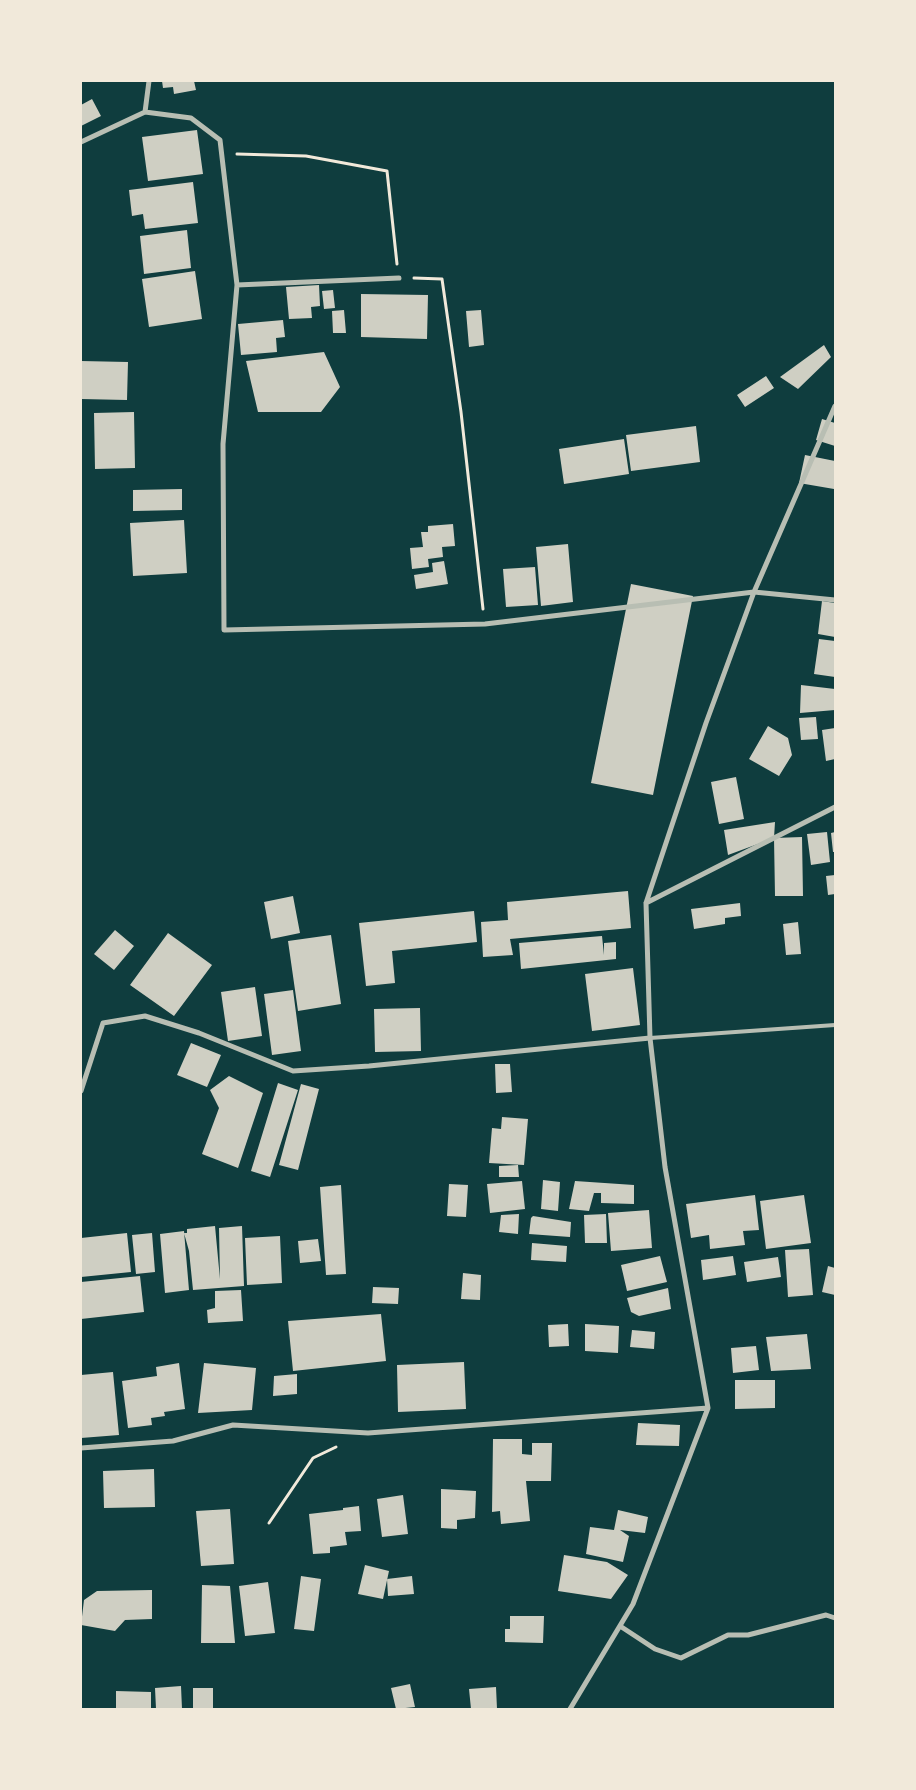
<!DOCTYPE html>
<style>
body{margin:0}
#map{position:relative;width:916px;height:1790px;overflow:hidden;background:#0f3d3e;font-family:Quicksand,sans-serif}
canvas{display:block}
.frame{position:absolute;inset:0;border:82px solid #f1e9da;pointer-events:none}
</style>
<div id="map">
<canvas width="916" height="1790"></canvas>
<div class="frame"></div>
</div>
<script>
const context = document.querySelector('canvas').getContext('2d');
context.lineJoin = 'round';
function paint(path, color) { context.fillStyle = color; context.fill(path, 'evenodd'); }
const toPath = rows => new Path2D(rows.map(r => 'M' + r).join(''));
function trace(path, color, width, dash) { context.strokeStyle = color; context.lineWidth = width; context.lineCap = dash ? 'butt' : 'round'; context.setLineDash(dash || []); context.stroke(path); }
paint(toPath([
 [162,81,194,81,196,90,174,94,173,87,163,88],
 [92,99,101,116,81,126,81,105],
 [197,130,203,174,148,181,142,137],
 [193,182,198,223,145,229,143,214,132,216,129,190],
 [187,230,191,268,144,274,140,236],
 [195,271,202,319,149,327,142,279],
 [319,285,320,306,311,307,312,318,289,319,286,287],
 [333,290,335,308,324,309,322,291],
 [361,294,428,295,427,339,361,337],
 [344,310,346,333,333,333,332,311],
 [481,310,484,345,469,347,466,311],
 [283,320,285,337,276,338,277,352,241,355,238,324],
 [824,345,831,357,798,389,780,377],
 [324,352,340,387,321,412,258,412,246,361],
 [81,361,128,362,127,400,81,399],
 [766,376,774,388,745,407,737,395],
 [134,412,135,468,95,469,94,413],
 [822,419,835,423,835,446,816,440],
 [696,426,700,462,631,471,626,435],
 [624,439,629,474,564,484,559,449],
 [805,455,835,461,834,489,799,483],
 [182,489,182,510,133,511,133,490],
 [184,520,187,573,133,576,130,523],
 [453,524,455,546,442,547,443,557,428,559,429,567,412,569,410,548,423,547,421,532,428,532,428,526],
 [568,544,573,602,541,606,536,547],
 [444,561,448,584,416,589,414,575,433,572,432,563],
 [535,567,538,605,506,607,503,569],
 [631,584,693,596,653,795,591,783],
 [822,601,835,603,835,637,818,634],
 [819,639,835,641,835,677,814,674],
 [801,685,835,689,835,710,800,713],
 [816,717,818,739,801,740,799,718],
 [768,726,788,738,792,755,779,776,749,759],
 [835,728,835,759,826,761,822,730],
 [736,777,744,819,719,824,711,782],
 [775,822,774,838,802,837,803,896,775,896,774,838,728,855,724,830],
 [827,832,830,862,811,865,807,834],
 [835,832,835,852,833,852,831,833],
 [835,875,835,894,828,895,826,876],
 [628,891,631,928,510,939,513,955,483,957,481,922,508,920,507,902],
 [293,896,300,933,271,939,264,902],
 [740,903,741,916,725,918,725,924,694,929,691,909],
 [474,911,477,942,392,951,395,983,366,986,359,923],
 [798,922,801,954,786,955,783,924],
 [115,930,134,946,114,970,94,954],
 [168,933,212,965,174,1016,130,985],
 [331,935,341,1004,298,1011,288,941],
 [602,936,604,955,604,943,616,942,616,959,521,969,519,943],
 [633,968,640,1025,592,1031,585,974],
 [255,987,262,1036,228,1041,221,992],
 [293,990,301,1051,272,1055,264,994],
 [420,1008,421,1051,375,1052,374,1009],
 [191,1043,221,1055,207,1087,177,1075],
 [495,1064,510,1064,512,1092,496,1093],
 [229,1076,263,1093,238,1168,202,1154,219,1108,210,1090],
 [278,1083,298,1090,270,1177,251,1171],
 [301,1084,319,1089,298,1170,279,1165],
 [502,1117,528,1119,524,1165,489,1163,492,1128,501,1129],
 [518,1165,519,1177,499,1177,499,1166],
 [543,1180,560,1182,558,1211,541,1209],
 [522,1181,525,1209,490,1213,487,1184],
 [575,1181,634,1185,634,1204,601,1203,601,1193,594,1193,589,1211,569,1209],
 [449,1184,468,1185,466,1217,447,1216],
 [341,1185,346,1274,326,1275,320,1187],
 [755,1195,759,1230,743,1231,745,1245,710,1249,709,1235,691,1238,686,1204],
 [804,1195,811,1243,766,1249,760,1201],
 [649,1210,652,1248,611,1251,608,1213],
 [606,1214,607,1243,585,1243,584,1215],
 [501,1215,519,1214,518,1234,499,1232],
 [533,1216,571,1222,570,1237,529,1234,531,1218],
 [215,1226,220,1279,219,1228,242,1226,244,1286,193,1290,189,1251,184,1233,187,1233,187,1229],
 [184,1231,189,1290,165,1293,160,1234],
 [127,1233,131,1272,81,1277,81,1238],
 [152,1233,155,1272,136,1274,132,1235],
 [280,1236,282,1283,247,1285,245,1238],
 [318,1239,321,1261,300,1263,298,1241],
 [532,1243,567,1246,566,1262,531,1260],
 [809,1249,813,1295,788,1297,785,1250],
 [660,1256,667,1282,627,1291,621,1265],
 [733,1256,736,1275,703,1280,701,1260],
 [778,1257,781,1277,747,1282,744,1262],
 [828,1266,835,1268,835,1295,822,1292],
 [463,1273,481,1275,480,1300,461,1299],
 [140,1276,144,1312,81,1319,81,1282],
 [373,1287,399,1288,398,1304,372,1303],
 [668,1288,671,1309,639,1316,631,1312,627,1298],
 [241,1290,243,1321,208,1323,207,1310,215,1308,215,1291],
 [381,1314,386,1361,293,1371,288,1321],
 [568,1324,569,1346,549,1347,548,1325],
 [585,1324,619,1326,618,1353,585,1351],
 [632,1330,655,1332,654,1349,630,1347],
 [807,1334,811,1369,771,1371,766,1337],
 [756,1346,759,1370,733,1373,731,1348],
 [464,1362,466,1409,398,1412,397,1365],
 [179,1363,185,1409,164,1412,165,1416,151,1418,152,1425,128,1428,122,1381,157,1376,156,1367],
 [204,1363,256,1368,252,1410,198,1413],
 [113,1372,119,1435,81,1438,81,1375],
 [297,1374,297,1394,273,1396,274,1376],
 [735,1380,775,1380,775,1408,735,1409],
 [638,1423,680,1425,679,1446,636,1445],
 [493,1439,522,1439,522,1454,532,1455,532,1443,552,1443,551,1481,526,1481,530,1521,501,1524,500,1511,492,1512],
 [154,1469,155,1507,104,1508,103,1471],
 [441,1489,476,1491,475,1518,457,1520,457,1529,441,1528],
 [403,1495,408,1534,382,1537,377,1499],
 [359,1506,361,1531,345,1532,347,1545,330,1547,330,1553,313,1554,309,1514,343,1510,343,1508],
 [230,1509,234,1564,201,1566,196,1511],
 [618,1510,648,1517,645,1533,620,1530,629,1536,623,1562,586,1554,590,1527,614,1530],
 [564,1555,607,1562,628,1575,611,1599,558,1591],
 [365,1565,389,1571,383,1599,358,1594],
 [301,1576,321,1579,314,1631,294,1629],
 [412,1576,414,1594,388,1596,387,1579],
 [268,1582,275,1633,245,1636,239,1586],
 [202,1585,230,1586,235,1643,201,1643],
 [152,1590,152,1619,125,1620,115,1631,81,1625,84,1600,97,1591],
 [510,1616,544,1616,543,1643,505,1642,505,1629,510,1629],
 [410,1684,415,1707,396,1709,391,1688],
 [181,1686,182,1709,156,1709,155,1688],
 [496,1687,497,1709,471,1709,469,1689],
 [193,1688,213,1688,213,1709,193,1709],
 [116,1691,151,1692,151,1709,116,1709]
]), '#cfcfc3');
trace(toPath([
 [237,154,306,156,387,171,397,264],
 [414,278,442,279,461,412,483,609],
 [269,1523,313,1458,336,1447]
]), '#f1e9da', 3);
trace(toPath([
 [650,1038,835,1025]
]), '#b8beb3', 4);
trace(toPath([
 [145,112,191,118,220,140,237,285,223,444,224,630,485,624,754,592,835,600],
 [81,142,145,112,149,81],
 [237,285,399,278],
 [646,903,835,807],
 [81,1091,103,1023,145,1016,199,1033,293,1071,369,1066,650,1038],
 [81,1448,173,1441,233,1425,368,1433,708,1408],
 [620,1626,655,1649,681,1658,728,1635,748,1635,826,1615,835,1618],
 [570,1709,633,1604,708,1408,665,1167,650,1038,646,903,706,723,754,592,835,406]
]), '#b8beb3', 5);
</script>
